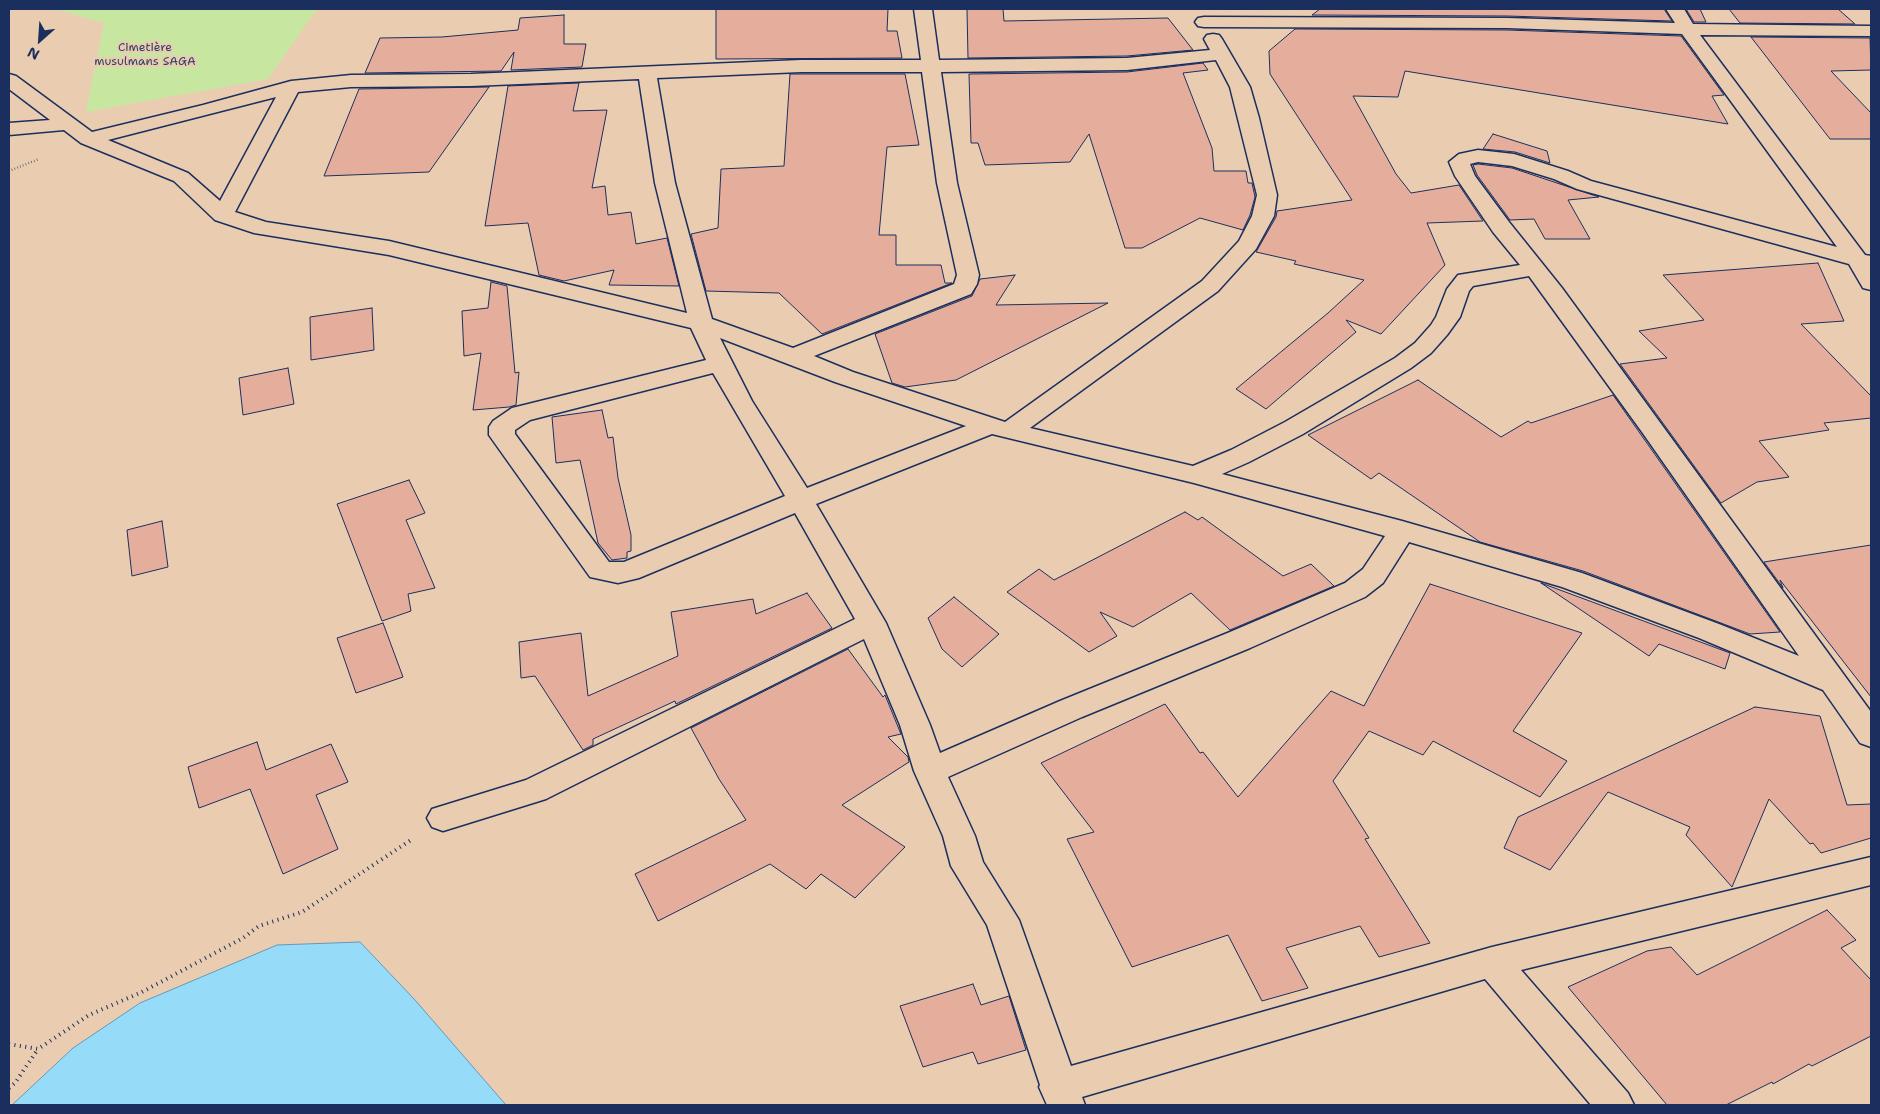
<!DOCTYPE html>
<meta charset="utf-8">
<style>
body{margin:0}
#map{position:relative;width:1880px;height:1114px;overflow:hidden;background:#eacdb1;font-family:"Shantell Sans",sans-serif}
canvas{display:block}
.frame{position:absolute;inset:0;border:10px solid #1b2f5e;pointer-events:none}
.north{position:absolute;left:15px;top:15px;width:50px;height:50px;-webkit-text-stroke:4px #eacdb1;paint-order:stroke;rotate:206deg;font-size:14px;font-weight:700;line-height:20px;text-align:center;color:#1b2f5e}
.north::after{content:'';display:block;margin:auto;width:18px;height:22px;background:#1b2f5e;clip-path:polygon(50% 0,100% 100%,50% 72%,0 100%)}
</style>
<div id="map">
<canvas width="1880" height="1114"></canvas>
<div class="frame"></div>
<div class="north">N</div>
</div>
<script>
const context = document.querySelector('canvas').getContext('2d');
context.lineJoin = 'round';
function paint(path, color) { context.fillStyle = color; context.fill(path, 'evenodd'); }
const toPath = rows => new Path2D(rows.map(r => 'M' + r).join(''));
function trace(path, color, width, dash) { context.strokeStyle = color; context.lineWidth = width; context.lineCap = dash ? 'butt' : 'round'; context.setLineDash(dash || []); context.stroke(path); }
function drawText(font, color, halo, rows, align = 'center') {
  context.font = font + ' "Shantell Sans",sans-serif'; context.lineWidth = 4.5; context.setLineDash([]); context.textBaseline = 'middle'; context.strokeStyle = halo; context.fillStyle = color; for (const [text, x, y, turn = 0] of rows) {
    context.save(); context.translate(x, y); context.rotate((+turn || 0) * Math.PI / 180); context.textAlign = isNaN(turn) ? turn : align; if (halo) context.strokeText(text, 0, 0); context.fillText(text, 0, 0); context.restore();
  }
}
paint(toPath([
 [55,9,317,9,268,79,86,112,104,23]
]), '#c7e7a0');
const water = toPath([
 [360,942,415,1000,506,1105,12,1105,73,1048,140,1003,277,945,360,942]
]);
paint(water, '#96dcf8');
trace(water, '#6597ba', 1);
const building = toPath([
 [716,9,888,9,887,31,897,31,902,58,716,59,716,9],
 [967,9,1003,9,1004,21,1168,18,1193,50,1127,56,968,58,967,9],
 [1320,9,1664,9,1672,21,1507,16,1312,15,1320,9],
 [1686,9,1700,9,1706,22,1694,22,1686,9],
 [1729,9,1838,9,1855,24,1740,23,1729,9],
 [564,15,564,44,586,44,582,67,511,70,514,52,501,71,365,73,380,38,442,37,518,30,520,18,564,15],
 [1295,29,1507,30,1681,36,1724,95,1712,96,1728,124,1405,71,1398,97,1353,96,1396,174,1411,193,1459,185,1483,221,1427,223,1445,265,1381,334,1346,320,1356,332,1266,409,1236,389,1328,313,1364,280,1294,264,1296,261,1256,252,1276,217,1277,211,1352,200,1270,74,1269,51,1295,29],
 [1751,37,1870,38,1871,70,1831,71,1871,113,1871,139,1830,139,1751,37],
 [1203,63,1208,70,1183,73,1212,148,1214,171,1246,171,1248,183,1252,183,1255,197,1250,215,1243,230,1200,218,1142,248,1125,248,1089,134,1070,162,985,165,978,143,971,143,969,74,1127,72,1203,63],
 [790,74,905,74,919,145,887,147,879,235,896,235,896,265,941,265,945,283,952,283,822,334,779,293,706,291,691,234,718,228,721,169,784,166,790,74],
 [579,83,573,111,607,110,592,188,605,186,608,215,631,212,636,244,667,238,679,286,609,285,614,270,564,281,539,275,528,223,485,226,508,86,579,83],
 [489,87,429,172,324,176,359,89,489,87],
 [1493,134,1547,151,1550,163,1515,152,1483,149,1493,134],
 [1478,164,1512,168,1599,197,1568,200,1590,239,1545,239,1534,219,1510,220,1477,175,1473,165,1478,164],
 [1818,263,1844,321,1801,324,1871,396,1871,418,1824,423,1829,430,1759,441,1789,477,1757,482,1721,503,1620,364,1667,358,1639,331,1704,320,1663,275,1818,263],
 [1015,275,996,305,1108,303,956,380,905,387,892,383,875,334,972,296,980,279,1015,275],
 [491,282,507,286,515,373,519,372,516,405,509,407,473,410,481,353,464,356,462,311,488,308,491,282],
 [372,308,374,350,311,360,310,317,372,308],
 [288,368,294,404,243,415,239,378,288,368],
 [1418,380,1501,437,1528,421,1531,423,1613,395,1780,632,1750,634,1583,571,1480,542,1379,473,1371,479,1308,435,1418,380],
 [602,410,608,438,613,437,618,478,631,535,631,551,627,552,627,558,612,560,598,543,580,460,556,463,552,417,602,410],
 [409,480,425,513,406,520,435,588,408,594,411,611,382,621,337,504,409,480],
 [1185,512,1198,520,1202,517,1283,576,1311,564,1334,586,1230,630,1191,593,1133,627,1100,612,1117,636,1089,652,1007,592,1039,569,1054,580,1185,512],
 [162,521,168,567,132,576,127,530,162,521],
 [1871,545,1871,697,1780,580,1783,588,1764,562,1871,545],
 [1541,583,1730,653,1725,669,1659,644,1649,656,1541,583],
 [1430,584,1582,633,1513,731,1567,761,1540,797,1433,741,1423,755,1369,731,1333,781,1369,838,1365,839,1430,943,1379,957,1360,926,1286,948,1308,988,1262,1001,1228,935,1132,967,1067,839,1094,832,1041,763,1165,704,1200,753,1203,752,1238,797,1331,691,1364,706,1430,584],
 [807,593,832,628,676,704,675,701,593,739,593,745,583,750,535,676,521,678,519,642,581,633,588,696,678,656,671,612,753,599,756,614,807,593],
 [954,597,999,634,962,667,942,649,928,618,954,597],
 [383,623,403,677,356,693,337,638,383,623],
 [848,649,883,697,885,695,901,734,888,737,908,757,909,762,842,805,905,847,855,898,821,874,806,889,770,864,658,921,635,874,746,820,719,779,691,728,848,649],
 [1755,707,1820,716,1847,805,1871,804,1871,838,1821,853,1813,843,1810,844,1769,799,1732,887,1686,835,1690,827,1608,792,1550,870,1504,848,1518,817,1755,707],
 [257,742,266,770,331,744,348,782,316,795,338,849,283,874,250,789,199,808,188,767,257,742],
 [1827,910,1856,940,1841,948,1871,980,1871,1036,1812,1066,1809,1064,1773,1084,1772,1082,1726,1105,1667,1105,1568,987,1647,951,1671,947,1697,975,1827,910],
 [973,984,981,1005,1009,996,1026,1050,978,1064,973,1052,923,1067,900,1006,973,984]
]);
paint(building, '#e5ae9c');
trace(building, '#1b2f5e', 1);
const minor = toPath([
 [914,9,932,9,939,60,1127,58,1210,50,1204,39,1207,35,1213,34,1219,35,1222,39,1250,87,1259,118,1277,195,1274,216,1256,249,1218,291,1030,428,1193,466,1231,450,1285,422,1395,358,1415,343,1431,325,1436,317,1447,289,1458,275,1520,265,1493,232,1455,176,1449,162,1459,154,1478,150,1514,154,1568,171,1591,181,1837,247,1682,34,1507,28,1204,27,1198,26,1195,22,1198,18,1204,17,1507,18,1675,23,1666,9,1684,9,1693,24,1871,26,1871,36,1700,35,1865,255,1871,256,1871,290,1863,288,1849,264,1577,189,1554,179,1512,166,1478,162,1470,164,1475,176,1509,222,1562,288,1871,712,1871,747,1860,743,1823,690,1699,638,1562,587,1409,542,1383,583,1365,597,1250,648,1082,717,948,777,975,836,983,862,1019,920,1071,1066,1492,947,1871,857,1871,885,1521,970,1628,1093,1634,1105,1591,1105,1485,979,1082,1097,1085,1105,1047,1105,1039,1087,1040,1085,987,925,951,866,943,836,914,771,900,725,864,639,546,799,443,831,432,827,427,818,432,809,526,780,855,619,795,513,639,578,618,583,590,577,489,435,489,427,493,421,512,408,706,360,691,328,389,255,254,233,215,220,174,181,81,143,64,130,9,135,9,123,50,120,9,89,9,74,16,76,92,132,203,105,291,81,351,75,471,74,801,60,921,60,914,9],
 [1216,60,1230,87,1257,195,1252,216,1239,241,1202,281,1005,422,853,372,814,356,971,294,977,284,979,275,957,183,941,72,1127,70,1216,60],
 [801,72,922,72,937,183,957,275,954,284,793,348,712,319,675,183,657,78,801,72],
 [639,79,655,183,687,313,389,241,266,222,235,212,298,92,351,87,471,86,639,79],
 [276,97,220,201,188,173,108,140,276,97],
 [1529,276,1642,432,1799,656,1719,624,1582,573,1402,521,1222,474,1249,462,1303,434,1411,368,1431,353,1447,335,1460,317,1469,291,1473,286,1529,276],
 [720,338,835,382,966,426,807,488,752,401,720,338],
 [713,373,785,496,624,562,609,562,515,434,515,430,530,420,713,373],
 [992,434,1194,483,1385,536,1363,569,1345,583,1230,632,1060,701,940,753,930,725,886,623,816,504,992,434]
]);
trace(minor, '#1b2f5e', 3);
trace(toPath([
 [9,171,39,159]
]), '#1b2f5e', 2.5, [0.5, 2.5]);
trace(toPath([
 [9,1044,38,1049,89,1015,142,992,243,938,259,926,302,912,411,840],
 [9,1088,15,1083,38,1049]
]), '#1b2f5e', 4, [1, 4.5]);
paint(minor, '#eacdb1');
drawText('12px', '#2c4165', '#eacdb1', [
 ["Cimetière",145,48],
 ["musulmans SAGA",145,62]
]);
</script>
